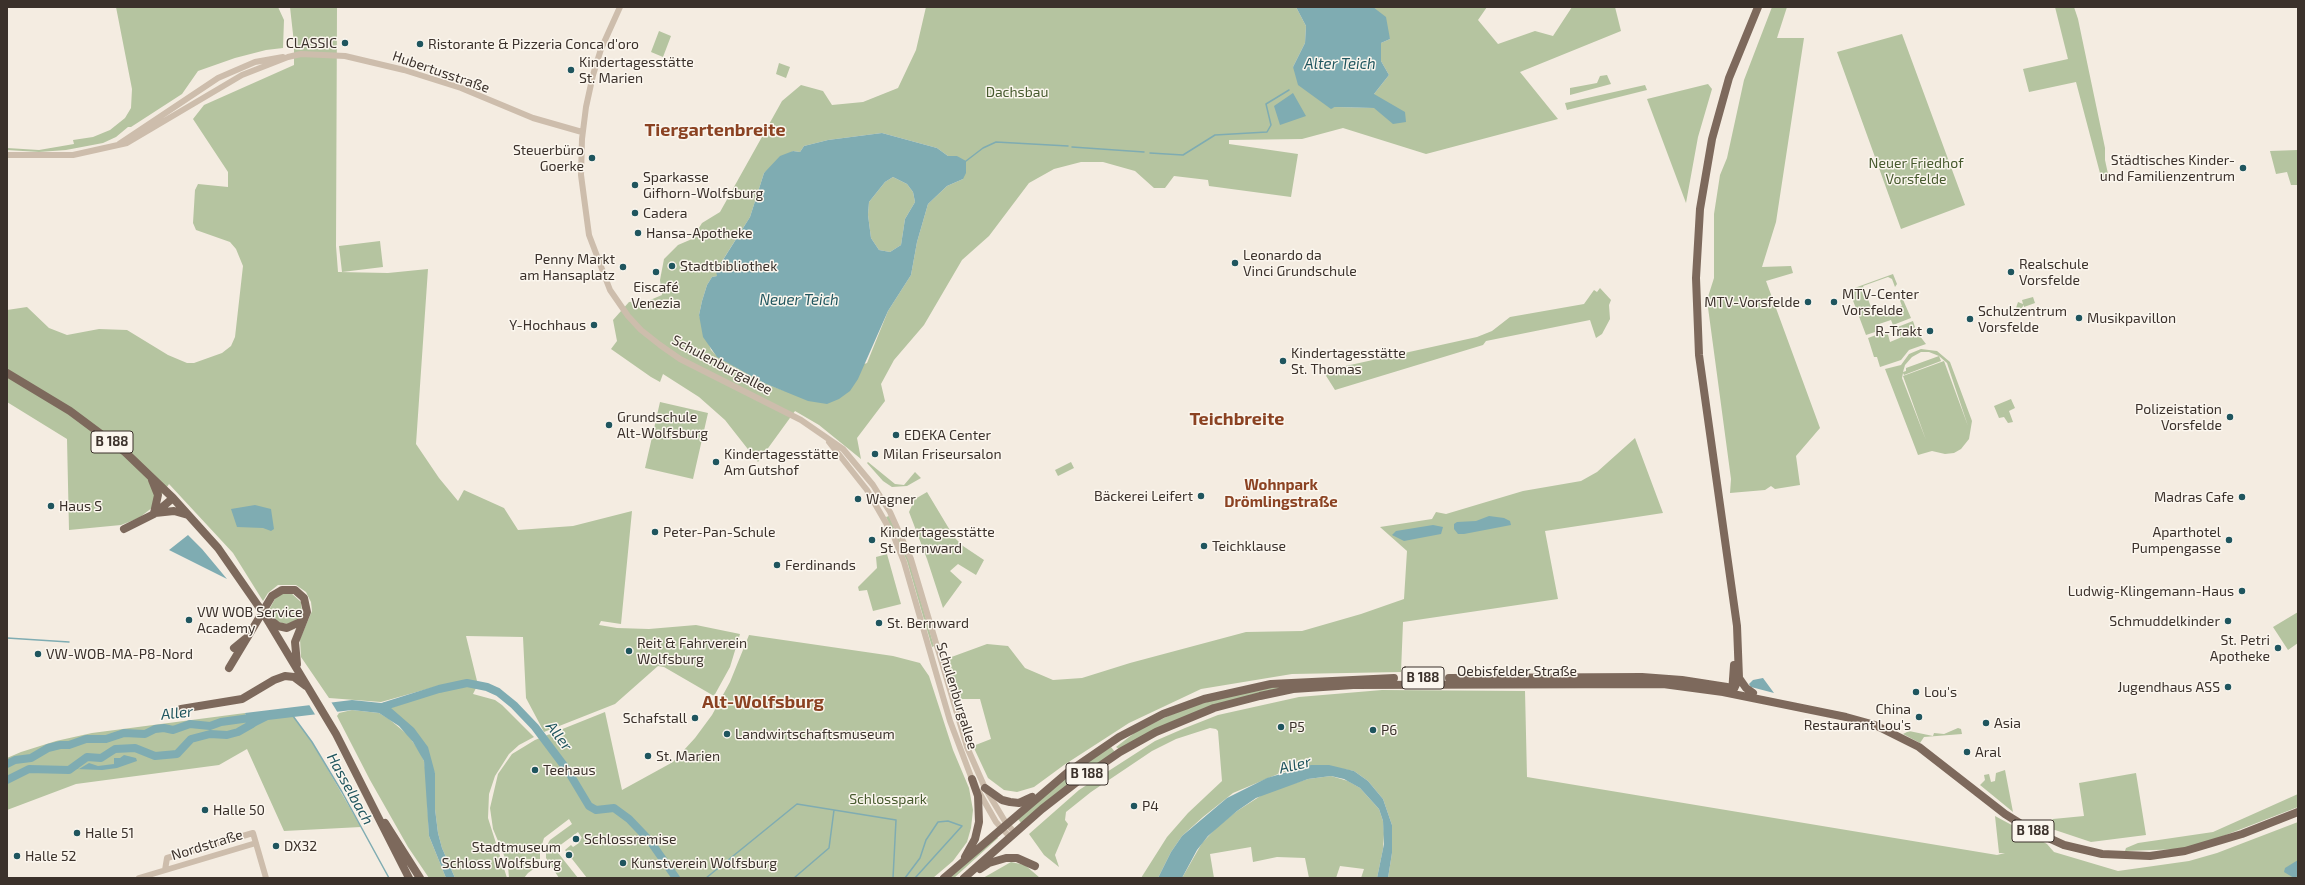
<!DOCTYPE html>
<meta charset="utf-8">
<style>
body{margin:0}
#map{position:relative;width:2305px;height:885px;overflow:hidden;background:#f4ece1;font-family:"Exo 2",sans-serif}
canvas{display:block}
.frame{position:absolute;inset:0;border:8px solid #3b312b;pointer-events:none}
</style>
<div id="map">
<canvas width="2305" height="885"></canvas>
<div class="frame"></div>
</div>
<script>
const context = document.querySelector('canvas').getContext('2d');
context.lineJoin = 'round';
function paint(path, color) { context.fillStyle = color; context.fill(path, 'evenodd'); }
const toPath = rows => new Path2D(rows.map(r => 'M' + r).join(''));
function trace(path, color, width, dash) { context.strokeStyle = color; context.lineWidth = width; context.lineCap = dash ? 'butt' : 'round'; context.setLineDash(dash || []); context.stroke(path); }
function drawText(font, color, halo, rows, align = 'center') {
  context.font = font + ' "Exo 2",sans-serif'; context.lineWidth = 3; context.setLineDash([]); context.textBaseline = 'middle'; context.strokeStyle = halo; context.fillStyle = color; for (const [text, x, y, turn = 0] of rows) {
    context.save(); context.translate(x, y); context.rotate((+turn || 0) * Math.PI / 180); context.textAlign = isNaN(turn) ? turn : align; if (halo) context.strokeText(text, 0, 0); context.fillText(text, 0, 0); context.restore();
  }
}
paint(toPath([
 [116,7,278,7,284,20,283,48,266,50,235,58,198,71,182,94,131,127,128,127,116,137,103,143,66,150,39,152,7,150,7,148,39,150,74,144,73,140,93,137,110,130,125,118,131,108,132,89],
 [290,7,337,7,336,246,338,272,388,273,428,269,416,444,439,478,458,501,464,490,504,508,518,530,573,526,632,511,621,624,601,621,599,625,617,628,649,629,696,625,740,634,730,667,714,696,664,667,658,666,615,704,544,732,526,698,523,637,466,636,477,681,438,686,381,702,329,698,301,657,300,639,312,611,311,602,306,592,296,585,278,585,268,593,263,601,233,553,169,484,153,507,139,518,121,525,69,530,67,439,7,402,7,310,27,307,49,328,67,335,99,329,127,330,168,355,187,363,194,363,222,353,231,346,235,337,243,266,236,249,230,242,196,230,193,223,195,190,198,184,228,187,228,172,193,119,204,105,294,65,294,43],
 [926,7,1296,7,1306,26,1305,43,1293,67,1331,108,1335,107,1374,108,1374,94,1389,75,1381,61,1381,43,1390,39,1373,7,1487,7,1478,20,1498,44,1535,31,1553,36,1572,7,1615,7,1621,31,1520,72,1558,119,1426,154,1343,128,1302,139,1229,140,1229,144,1298,154,1291,197,1209,186,1208,180,1174,176,1165,188,1154,188,1135,171,1103,162,1081,162,1054,169,1029,183,989,236,962,260,924,325,894,360,881,384,885,401,857,438,861,459,819,425,795,411,758,462,725,420,699,397,663,374,660,382,651,377,611,349,617,341,613,320,629,302,639,301,643,303,662,295,660,280,664,259,678,245,692,239,702,223,720,212,782,101,801,85,823,91,832,105,863,102,898,88,916,50],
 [882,133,937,148,948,156,957,156,963,179,947,186,928,204,917,242,911,275,888,311,867,363,785,391,764,383,717,356,711,350,699,315,702,301,707,285,712,277,717,276,719,266,750,217,764,173,793,151,800,152,804,146,828,140],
 [1772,7,1787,7,1777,38,1804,38,1776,222,1762,267,1791,266,1793,273,1766,281,1820,428,1796,456,1800,485,1775,489,1771,486,1765,490,1730,493,1731,479,1707,300,1714,278,1714,214,1720,175,1727,158,1744,80],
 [2055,7,2074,7,2078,19,2105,148,2105,160,2110,183,2101,177,2076,82,2029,92,2023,69,2068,59],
 [659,31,671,36,663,57,651,52],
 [1902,34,1965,205,1901,229,1837,52],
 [779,63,790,67,786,78,776,74],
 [1607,75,1611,84,1570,95,1570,88,1597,83,1600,76],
 [1708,84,1712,89,1698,137,1686,203,1647,99],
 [1645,85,1647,90,1567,110,1565,103],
 [2298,150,2298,185,2291,185,2287,172,2276,174,2270,151],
 [893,177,907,184,913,192,915,202,905,219,901,245,890,252,879,250,871,238,868,215,869,202,885,182],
 [380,241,383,267,342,272,339,246],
 [1893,274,1897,284,1895,287,1892,279,1888,277,1863,286,1874,315,1902,306,1898,295,1901,295,1911,318,1893,325,1891,320,1876,325,1878,331,1866,335,1849,290],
 [1600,288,1611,300,1609,305,1610,319,1602,334,1596,338,1590,320,1486,341,1483,345,1335,390,1323,371,1477,337,1492,331,1510,317,1584,304,1594,290,1597,292],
 [2033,297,2035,303,2024,307,2024,305,2020,310,2016,308,2018,302,2023,304,2022,300],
 [1913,321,1916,330,1898,337,1895,328],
 [1887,331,1890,342,1916,331,1926,344,1909,350,1901,360,1880,367,1877,357,1874,357,1868,338],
 [1921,349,1937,351,1950,362,1972,421,1969,439,1961,449,1954,453,1945,454,1932,451,1918,455,1885,369,1901,365,1909,354],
 [1929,352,1939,356,1906,368,1906,371,1903,372,1905,365,1912,357,1921,352],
 [1939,356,1947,363,1968,426,1944,361,1903,376,1926,440,1902,378,1903,373,1904,375,1941,361],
 [2011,399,2015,408,2009,411,2013,422,2008,423,2004,417,1999,418,1994,406],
 [660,402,708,413,693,479,645,468],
 [1635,438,1663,513,1545,531,1558,599,1403,622,1401,672,1292,674,1201,689,1129,723,1064,765,1034,787,1017,792,1004,790,988,778,973,746,991,739,980,699,958,699,946,659,987,644,1008,646,1025,668,1053,680,1082,678,1130,663,1246,632,1302,631,1361,614,1404,599,1407,551,1380,527,1432,519,1436,512,1446,514,1523,491,1581,481,1597,472],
 [868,462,895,484,904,485,915,472,921,478,907,486,892,487,883,481,867,463],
 [1071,462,1074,468,1058,476,1055,470],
 [927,492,954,537,963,546,984,560,976,575,958,564,950,571,962,582,943,608,927,559,909,512,915,499],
 [889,516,909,560,934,646,932,647,907,561,886,517],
 [887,554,901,604,873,611,867,590,859,591,858,587,877,568,876,557],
 [291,593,301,602,302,614,299,618,288,624,282,623,277,621,269,610,276,597,281,594],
 [2298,612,2298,643,2288,650,2273,627],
 [749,635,893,656,920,663,929,676,953,750,969,788,973,810,971,828,967,842,953,861,933,878,587,878,565,850,571,845,573,847,579,843,577,841,582,838,578,832,555,849,578,878,559,878,546,858,546,847,550,840,572,824,569,819,544,838,540,851,540,859,506,860,493,829,490,808,498,774,512,754,535,740,605,712,622,790,673,762,695,738,712,715,730,682],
 [1312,683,1251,695,1119,749,1116,747,1137,731,1183,709,1249,690],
 [468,685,477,686,473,694,495,700,502,705,534,737,519,745,509,754,495,776,489,794,488,818,507,878,455,878,442,848,438,833,435,809,435,773,390,708,429,695],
 [1382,690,1525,691,1527,777,1997,855,2005,853,1999,853,1995,816,2047,844,2054,852,2118,871,2189,861,2217,853,2298,822,2298,878,1388,878,1392,853,1392,825,1383,799,1368,781,1354,771,1321,765,1297,768,1278,774,1233,793,1203,817,1182,836,1171,852,1158,878,1141,878,1167,837,1188,813,1222,781,1218,731,1216,729,1210,728,1176,739,1152,751,1091,792,1066,812,1065,820,1068,824,1055,855,1059,867,1044,855,1029,834,1079,790,1155,741,1185,728,1218,715,1299,697],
 [352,710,379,713,389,719,408,735,420,752,424,761,426,774,429,836,446,878,429,878,408,847,370,780,337,716,339,713],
 [290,712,312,742,361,827,284,831,247,749,219,765,76,784,7,810,7,758,21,752,56,741,92,733,245,713,247,723,252,724],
 [1958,728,1961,729,1962,734,1924,737,1920,743,1903,734,1909,731,1933,736,1934,733,1944,734],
 [1111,747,1115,752,1021,823,1018,819,1072,772],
 [2005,770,2013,812,1980,785,1985,780,1984,775,1989,774,1991,782,1995,781,1996,773],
 [2136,773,2146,835,2091,842,2055,830,2045,831,2045,826,2053,819,2084,816,2079,783],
 [1331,776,1348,781,1360,788,1379,809,1383,821,1384,834,1383,849,1377,878,1361,878,1364,869,1340,866,1336,878,1309,878,1305,858,1277,857,1253,862,1251,847,1210,854,1214,878,1182,878,1202,843,1218,826,1237,811,1262,795,1286,786,1308,779],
 [2298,794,2298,807,2218,838,2181,849,2125,851,2126,848,2138,843,2213,832],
 [996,836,998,838,954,878,949,878],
 [518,862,539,862,539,865,528,873,524,878,509,878,508,866],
 [1011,862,1025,865,1040,878,983,878]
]), '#b5c4a0');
paint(toPath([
 [1296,7,1373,7,1386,17,1390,39,1381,43,1381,61,1389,75,1374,94,1405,112,1406,122,1393,124,1374,108,1335,107,1331,109,1298,85,1293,67,1305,43,1306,26],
 [1293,93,1306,116,1280,125,1274,106],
 [882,133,937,148,948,156,957,156,966,161,966,173,963,179,947,186,928,204,917,242,911,275,888,311,858,379,850,391,839,399,827,404,808,401,764,383,717,357,703,337,699,315,702,301,707,285,712,277,717,276,716,271,750,217,764,173,780,156,793,151,800,152,804,146,828,140],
 [893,177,907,184,913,192,915,202,905,219,901,245,890,252,879,250,871,238,868,215,869,202,885,182],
 [255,505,271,509,274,529,271,531,263,528,237,527,231,509],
 [1489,516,1504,518,1510,521,1511,525,1464,534,1458,534,1454,529,1454,524,1457,522,1476,521],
 [1433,525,1443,527,1441,534,1404,541,1392,535,1396,531],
 [188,535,202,549,227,579,169,550],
 [1763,678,1774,693,1751,687,1749,684,1753,680],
 [352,700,381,703,395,701,396,705,391,708,414,728,428,747,435,773,435,809,438,833,442,848,455,878,446,878,429,836,424,761,413,742,399,726,379,713,352,710,268,720,250,729,245,713],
 [124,755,136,758,137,761,117,768,102,770,76,769,75,767,79,769,89,763,98,766,114,764,114,758,120,758],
 [1311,765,1329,765,1354,771,1368,781,1383,799,1392,825,1392,853,1388,878,1377,878,1384,844,1383,821,1379,809,1360,788,1344,779,1331,776,1308,779,1256,798,1237,811,1208,836,1197,850,1182,878,1158,878,1171,852,1182,836,1227,798,1267,778],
 [2298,860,2298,876,2294,878,2284,872,2285,868]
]), '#7facb2');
paint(toPath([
 [330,700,338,713,316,716,308,703]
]), '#f4ece1');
trace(toPath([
 [1072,147,1144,152],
 [1150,153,1183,155,1215,135,1267,132,1271,125,1266,104,1289,90],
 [966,161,983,148,996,142,1068,146],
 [7,638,69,642],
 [293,716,312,742,342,792,389,878],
 [706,878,797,804,896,820,893,878],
 [794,878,829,848,834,810],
 [905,878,920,858,926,840,938,822,948,821,962,826,915,878]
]), '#7facb2', 1.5);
trace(toPath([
 [385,706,439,689,467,683,487,687,498,692,514,705,535,727,568,771,589,806,596,810,614,808,629,819,650,841,676,878],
 [7,764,15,760,31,758,48,748,60,745,69,745,86,739,106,739,124,733,145,734,155,729,164,728,173,730,190,724,210,726,221,722,257,717],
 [7,780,29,769,69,770,87,757,101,758,115,749,135,748,155,756,177,754,191,739,210,734,227,735,238,732,252,724,256,719]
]), '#7facb2', 8);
trace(toPath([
 [620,7,601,49,593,75,586,107,582,139,581,175,589,235,610,290,628,316,641,330,660,345,680,359,801,420,843,449,873,485,890,512,911,559,967,747,985,788,1006,823,1015,833],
 [119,144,218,78,255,62,283,57],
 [7,155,73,155,127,143,242,75,288,57,301,54,345,56,404,70,461,88,533,118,582,132],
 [829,442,867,490,894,537,904,562,950,721,973,782],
 [979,792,996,822,1010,837],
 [165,870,167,858,253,833,266,878],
 [139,878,256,843]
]), '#cdbdac', 6);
trace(toPath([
 [7,373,70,411,125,452,173,498,218,548,259,607],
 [152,480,158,495,154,513],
 [155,513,174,511,188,515],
 [124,529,154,514,173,498],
 [266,606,272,596,282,590,295,590,304,598,307,612,295,642,297,664],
 [265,616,336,734,409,878],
 [269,619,278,626,287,628,302,621],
 [234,648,245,639],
 [229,668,259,618],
 [1449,678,1642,677,1682,680,1727,687],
 [1739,678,1746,688,1753,693],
 [1732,693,1739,678,1737,626,1699,355,1696,278,1700,209,1712,139,1729,78,1758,7],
 [1732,693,1734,665],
 [181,709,242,699,274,680,285,676,294,677,306,686],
 [985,788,1002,800,1010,802,1019,803,1032,797],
 [385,823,420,878],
 [965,857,975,839,979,822,978,796,972,779],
 [980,869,989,863,1006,858,1017,858,1035,866],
 [944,878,1068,772,1119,737,1163,714,1204,699,1271,684,1394,678],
 [964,878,1042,809,1078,781,1120,752,1156,732,1214,708,1260,696,1293,689,1353,685,1663,684,1723,692,1846,717,1875,725,1919,747,2005,814,2029,829,2064,845,2102,854,2150,856,2185,851,2242,834,2298,812]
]), '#7d695c', 8);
trace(toPath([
 [259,607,265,616]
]), '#7d695c', 8);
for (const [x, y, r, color] of [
 [345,43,4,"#1f555e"],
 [420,44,4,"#1f555e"],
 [571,70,4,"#1f555e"],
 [592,158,4,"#1f555e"],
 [2243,168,4,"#1f555e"],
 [635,185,4,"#1f555e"],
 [635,213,4,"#1f555e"],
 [638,233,4,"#1f555e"],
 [1235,263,4,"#1f555e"],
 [672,266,4,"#1f555e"],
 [623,267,4,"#1f555e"],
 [656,272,4,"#1f555e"],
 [2011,272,4,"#1f555e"],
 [1808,302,4,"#1f555e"],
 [1834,302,4,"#1f555e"],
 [2079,318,4,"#1f555e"],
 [1970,319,4,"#1f555e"],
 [594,325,4,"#1f555e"],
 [1930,331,4,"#1f555e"],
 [1283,361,4,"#1f555e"],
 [2230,417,4,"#1f555e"],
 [609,425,4,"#1f555e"],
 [896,435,4,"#1f555e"],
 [875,454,4,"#1f555e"],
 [716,462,4,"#1f555e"],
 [1201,496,4,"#1f555e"],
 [2242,497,4,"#1f555e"],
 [858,499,4,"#1f555e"],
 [51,506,4,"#1f555e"],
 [655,532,4,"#1f555e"],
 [872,540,4,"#1f555e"],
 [2229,540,4,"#1f555e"],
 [1204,546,4,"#1f555e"],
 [777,565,4,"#1f555e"],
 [2242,591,4,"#1f555e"],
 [189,620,4,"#1f555e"],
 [2228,621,4,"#1f555e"],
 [879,623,4,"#1f555e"],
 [2278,648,4,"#1f555e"],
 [629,651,4,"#1f555e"],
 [38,654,4,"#1f555e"],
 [2228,687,4,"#1f555e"],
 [1916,692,4,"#1f555e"],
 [1919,717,4,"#1f555e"],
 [695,718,4,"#1f555e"],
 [1986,723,4,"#1f555e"],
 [1281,727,4,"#1f555e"],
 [1373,730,4,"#1f555e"],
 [727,734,4,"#1f555e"],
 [1967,752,4,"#1f555e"],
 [648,756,4,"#1f555e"],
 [535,770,4,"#1f555e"],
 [1134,806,4,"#1f555e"],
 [205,810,4,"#1f555e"],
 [77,833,4,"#1f555e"],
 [576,839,4,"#1f555e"],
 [276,846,4,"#1f555e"],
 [569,855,4,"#1f555e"],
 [17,856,4,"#1f555e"],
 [623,863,4,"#1f555e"]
]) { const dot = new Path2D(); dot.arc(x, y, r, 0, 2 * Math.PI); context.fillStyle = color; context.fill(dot); trace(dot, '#fbf6ee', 1.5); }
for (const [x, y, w] of [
 [112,442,42],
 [1423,678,42],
 [1087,774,42],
 [2033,831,42]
]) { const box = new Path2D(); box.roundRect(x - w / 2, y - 11, w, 22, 3); context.fillStyle = '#fbf6ee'; context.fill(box); trace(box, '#3b312b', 1); }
drawText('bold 13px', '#3b312b', null, [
 ["B 188",112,442],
 ["B 188",1423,678],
 ["B 188",1087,774],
 ["B 188",2033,831]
]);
drawText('14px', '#3b312b', '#fbf6ee', [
 ["CLASSIC",337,43,"right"],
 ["Ristorante & Pizzeria Conca d'oro",428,44],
 ["Kindertagesstätte",579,62],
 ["St. Marien",579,78],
 ["Steuerbüro",584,150,"right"],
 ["Goerke",584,166,"right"],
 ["Städtisches Kinder-",2235,160,"right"],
 ["und Familienzentrum",2235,176,"right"],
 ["Sparkasse",643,177],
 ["Gifhorn-Wolfsburg",643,193],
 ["Cadera",643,213],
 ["Hansa-Apotheke",646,233],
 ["Leonardo da",1243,255],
 ["Vinci Grundschule",1243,271],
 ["Penny Markt",615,259,"right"],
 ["am Hansaplatz",615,275,"right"],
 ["Realschule",2019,264],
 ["Vorsfelde",2019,280],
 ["Stadtbibliothek",680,266],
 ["Eiscafé",656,287,"center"],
 ["Venezia",656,303,"center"],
 ["MTV-Center",1842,294],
 ["Vorsfelde",1842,310],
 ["MTV-Vorsfelde",1800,302,"right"],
 ["Schulzentrum",1978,311],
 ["Vorsfelde",1978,327],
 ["Musikpavillon",2087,318],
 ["Y-Hochhaus",586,325,"right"],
 ["R-Trakt",1922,331,"right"],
 ["Kindertagesstätte",1291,353],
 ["St. Thomas",1291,369],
 ["Polizeistation",2222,409,"right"],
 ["Vorsfelde",2222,425,"right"],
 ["Grundschule",617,417],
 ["Alt-Wolfsburg",617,433],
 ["EDEKA Center",904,435],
 ["Kindertagesstätte",724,454],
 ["Am Gutshof",724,470],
 ["Milan Friseursalon",883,454],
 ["Bäckerei Leifert",1193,496,"right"],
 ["Madras Cafe",2234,497,"right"],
 ["Wagner",866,499],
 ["Haus S",59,506],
 ["Peter-Pan-Schule",663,532],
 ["Kindertagesstätte",880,532],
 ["St. Bernward",880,548],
 ["Aparthotel",2221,532,"right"],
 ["Pumpengasse",2221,548,"right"],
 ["Teichklause",1212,546],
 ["Ferdinands",785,565],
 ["Ludwig-Klingemann-Haus",2234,591,"right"],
 ["VW WOB Service",197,612],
 ["Academy",197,628],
 ["Schmuddelkinder",2220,621,"right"],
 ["St. Bernward",887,623],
 ["St. Petri",2270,640,"right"],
 ["Apotheke",2270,656,"right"],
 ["Reit & Fahrverein",637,643],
 ["Wolfsburg",637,659],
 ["VW-WOB-MA-P8-Nord",46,654],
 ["Jugendhaus ASS",2220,687,"right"],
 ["Lou's",1924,692],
 ["China",1911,709,"right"],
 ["Restaurant Lou's",1911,725,"right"],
 ["Schafstall",687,718,"right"],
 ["Asia",1994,723],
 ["P5",1289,727],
 ["P6",1381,730],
 ["Landwirtschaftsmuseum",735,734],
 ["Aral",1975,752],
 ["St. Marien",656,756],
 ["Teehaus",543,770],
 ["P4",1142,806],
 ["Halle 50",213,810],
 ["Halle 51",85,833],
 ["Schlossremise",584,839],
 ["DX32",284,846],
 ["Stadtmuseum",561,847,"right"],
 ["Schloss Wolfsburg",561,863,"right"],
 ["Halle 52",25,856],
 ["Kunstverein Wolfsburg",631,863]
], 'left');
drawText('14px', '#3b312b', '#fbf6ee', [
 ["Hubertusstraße",441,72,19],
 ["Schulenburgallee",722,365,28],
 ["Oebisfelder Straße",1517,671],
 ["Schulenburgallee",957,696,73],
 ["Nordstraße",207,845,-17]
]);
drawText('14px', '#475a2e', '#fbf6ee', [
 ["Dachsbau",1017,92],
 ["Neuer Friedhof",1916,163],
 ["Vorsfelde",1916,179],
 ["Schlosspark",888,799]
]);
drawText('italic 15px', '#1f555e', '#fbf6ee', [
 ["Alter Teich",1340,64],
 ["Neuer Teich",799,300],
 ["Aller",177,713,-6],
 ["Aller",559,736,53],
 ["Aller",1295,765,-13],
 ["Hasselbach",350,789,61]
]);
drawText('bold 15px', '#8b4222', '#fbf6ee', [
 ["Wohnpark",1281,485],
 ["Drömlingstraße",1281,502]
]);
drawText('bold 18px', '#8b4222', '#fbf6ee', [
 ["Tiergartenbreite",715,130],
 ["Teichbreite",1237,419],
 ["Alt-Wolfsburg",763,702]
]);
</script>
